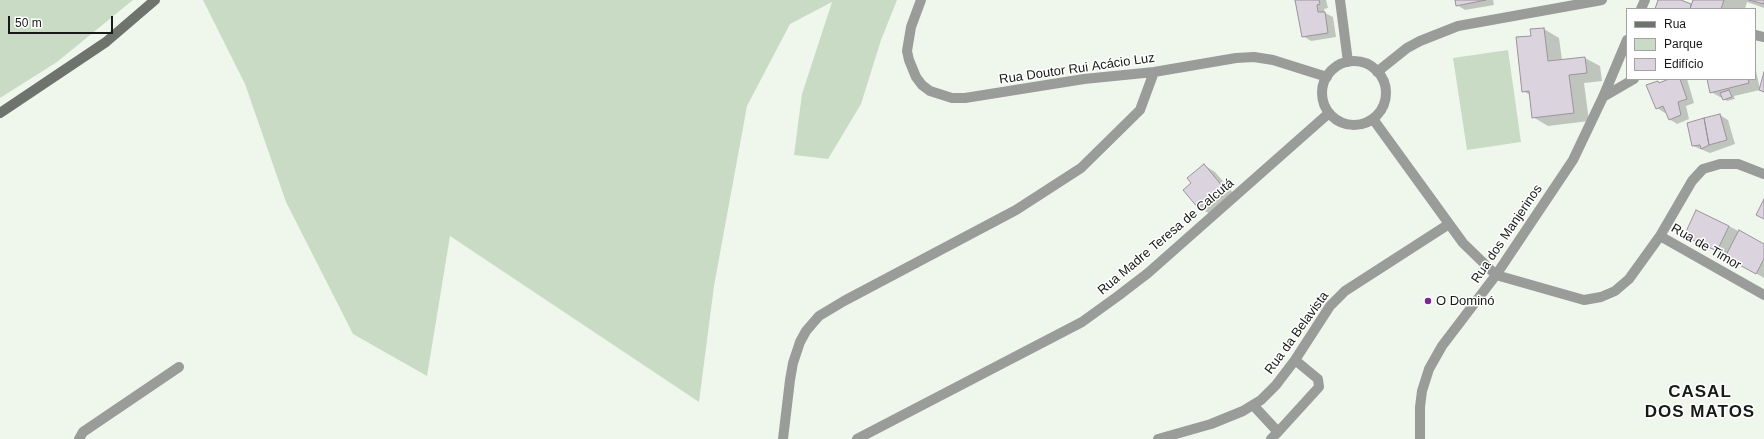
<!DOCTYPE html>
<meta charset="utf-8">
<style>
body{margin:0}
#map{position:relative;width:1764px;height:439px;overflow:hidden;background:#eff7ed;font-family:Helvetica,sans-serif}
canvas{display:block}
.legend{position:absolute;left:1626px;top:8px;width:130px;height:72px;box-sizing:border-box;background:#fff;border:1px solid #a2a3a1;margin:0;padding:5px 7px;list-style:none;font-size:12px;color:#161915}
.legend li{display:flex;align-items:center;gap:8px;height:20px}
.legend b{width:20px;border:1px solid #a2a3a1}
.scale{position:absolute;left:8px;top:16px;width:105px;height:18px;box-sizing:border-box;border:2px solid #161915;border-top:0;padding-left:5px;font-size:12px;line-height:14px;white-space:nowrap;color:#161915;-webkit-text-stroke:3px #fff;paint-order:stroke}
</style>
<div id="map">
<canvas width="1764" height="439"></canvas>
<ul class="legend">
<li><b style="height:5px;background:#6e736d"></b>Rua</li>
<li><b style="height:11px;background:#c9dbc4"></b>Parque</li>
<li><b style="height:11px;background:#dbd3dd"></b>Edifício</li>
</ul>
<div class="scale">50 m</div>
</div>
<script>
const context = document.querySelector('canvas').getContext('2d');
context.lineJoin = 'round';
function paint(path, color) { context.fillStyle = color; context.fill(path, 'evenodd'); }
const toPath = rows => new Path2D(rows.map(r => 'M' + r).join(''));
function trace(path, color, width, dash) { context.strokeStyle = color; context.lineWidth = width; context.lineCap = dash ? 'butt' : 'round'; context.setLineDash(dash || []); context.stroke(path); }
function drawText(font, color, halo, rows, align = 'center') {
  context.font = font + ' Helvetica,sans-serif'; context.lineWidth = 3; context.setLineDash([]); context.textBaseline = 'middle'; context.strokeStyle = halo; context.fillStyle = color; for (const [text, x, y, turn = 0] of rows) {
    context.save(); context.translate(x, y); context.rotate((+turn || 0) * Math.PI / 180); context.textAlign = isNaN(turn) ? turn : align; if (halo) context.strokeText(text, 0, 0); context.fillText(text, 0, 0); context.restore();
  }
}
paint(toPath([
 [0,0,133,0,57,62,0,98],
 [203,0,897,0,881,40,861,104,828,159,794,155,802,94,832,2,790,24,747,106,714,286,699,402,450,236,427,376,353,334,286,202,245,84],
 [1508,50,1521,142,1467,150,1453,58]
]), '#c9dbc4');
paint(toPath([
 [1296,0,1326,0,1328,8,1324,9,1325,13,1333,17,1336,37,1311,41,1303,36],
 [1456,0,1493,0,1494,5,1465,10,1457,5],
 [1659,0,1677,0,1692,5,1693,0,1764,0,1764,8,1747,2,1745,9,1656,9],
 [1544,29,1559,38,1562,60,1585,58,1600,66,1602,81,1584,83,1589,121,1548,126,1533,117,1530,95,1523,91,1532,36],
 [1755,66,1760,89,1764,75,1764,92,1760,90,1734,96,1735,99,1727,101,1711,92,1708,79,1755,79],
 [1670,79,1687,79,1694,103,1686,106,1689,119,1677,124,1669,119,1667,112,1665,113,1657,108,1657,82,1661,84],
 [1720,115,1728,120,1735,144,1710,153,1693,146],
 [1204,165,1215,172,1234,194,1210,214,1198,207,1193,183],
 [1729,226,1764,245,1764,278,1726,256,1686,235]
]), '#0003');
const building = toPath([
 [1295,0,1319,0,1320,4,1317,5,1318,12,1325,12,1328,33,1302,37,1295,0],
 [1455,0,1486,0,1456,6,1455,0],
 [1658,0,1681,0,1691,4,1690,9,1655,9,1658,0],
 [1693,0,1724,0,1721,9,1690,9,1693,0],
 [1749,0,1764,0,1764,4,1749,0],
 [1544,28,1548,61,1585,57,1587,73,1569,75,1574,113,1532,118,1529,91,1522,92,1516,37,1531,36,1530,29,1544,28],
 [1764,72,1764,92,1759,90,1764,72],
 [1669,79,1680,79,1687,99,1678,102,1681,115,1669,120,1663,106,1656,109,1646,85,1658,81,1659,83,1669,79],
 [1707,79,1748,79,1749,83,1710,93,1707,79],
 [1729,90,1732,97,1723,100,1720,93,1729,90],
 [1720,114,1727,140,1709,145,1704,118,1720,114],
 [1704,118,1709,145,1701,149,1700,145,1692,146,1687,123,1704,118],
 [1204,164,1223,187,1198,208,1183,190,1191,183,1187,178,1204,164],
 [1764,199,1764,219,1756,215,1764,199],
 [1696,210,1729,226,1717,251,1684,236,1696,210],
 [1739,230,1764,244,1764,259,1756,274,1725,257,1739,230]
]);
paint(building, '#dbd3dd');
trace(building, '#9a939c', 1);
trace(toPath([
 [921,0,911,27,907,51,909,60,916,77,922,85,930,91,952,98,965,98,1084,79,1154,72,1236,58,1254,57,1273,60,1327,77],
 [1340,0,1348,62],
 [1641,9,1645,0],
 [1755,35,1764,37],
 '1322 93a32 32 0 1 1 64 0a32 32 0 1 1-64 0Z',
 [1377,72,1407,48,1420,41,1458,26,1602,0],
 [1603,97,1634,79],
 [1373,119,1463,243,1496,275,1584,300,1601,297,1615,291,1629,279,1660,236,1764,295],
 [1660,236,1692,181,1703,169,1720,164,1738,164,1764,174],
 [1253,405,1278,432,1271,439],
 [1278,432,1319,387,1318,379,1295,360],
 [79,439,83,432,179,367],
 [783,439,790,380,793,363,800,342,806,331,819,316,844,301,1016,210,1081,168,1140,110,1154,72],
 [857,439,1082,322,1118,296,1148,273,1329,113],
 [1158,439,1211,424,1243,411,1261,400,1276,385,1295,360,1330,306,1345,291,1449,224],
 [1420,439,1420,407,1422,391,1429,369,1442,346,1496,275,1573,160,1603,97,1627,40]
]), '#999c98', 10);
trace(toPath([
 [0,113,106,42,155,0]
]), '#6e736d', 10);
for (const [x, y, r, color] of [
 [1428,301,4,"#802592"]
]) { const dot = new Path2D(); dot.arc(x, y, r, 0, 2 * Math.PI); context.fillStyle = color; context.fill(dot); trace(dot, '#fff', 1.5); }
drawText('13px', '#161915', '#fff', [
 ["Rua Doutor Rui Acácio Luz",1077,69,-8],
 ["Rua dos Manjerinos",1507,234,-56],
 ["Rua Madre Teresa de Calcutá",1166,237,-40],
 ["Rua de Timor",1706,247,30],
 ["Rua da Belavista",1297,333,-54]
]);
drawText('13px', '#161915', '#fff', [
 ["O Dominó",1436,301]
], 'left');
context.letterSpacing = '1px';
drawText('bold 17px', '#161915', '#fff', [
 ["CASAL",1700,392],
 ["DOS MATOS",1700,412]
]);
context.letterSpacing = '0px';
</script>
